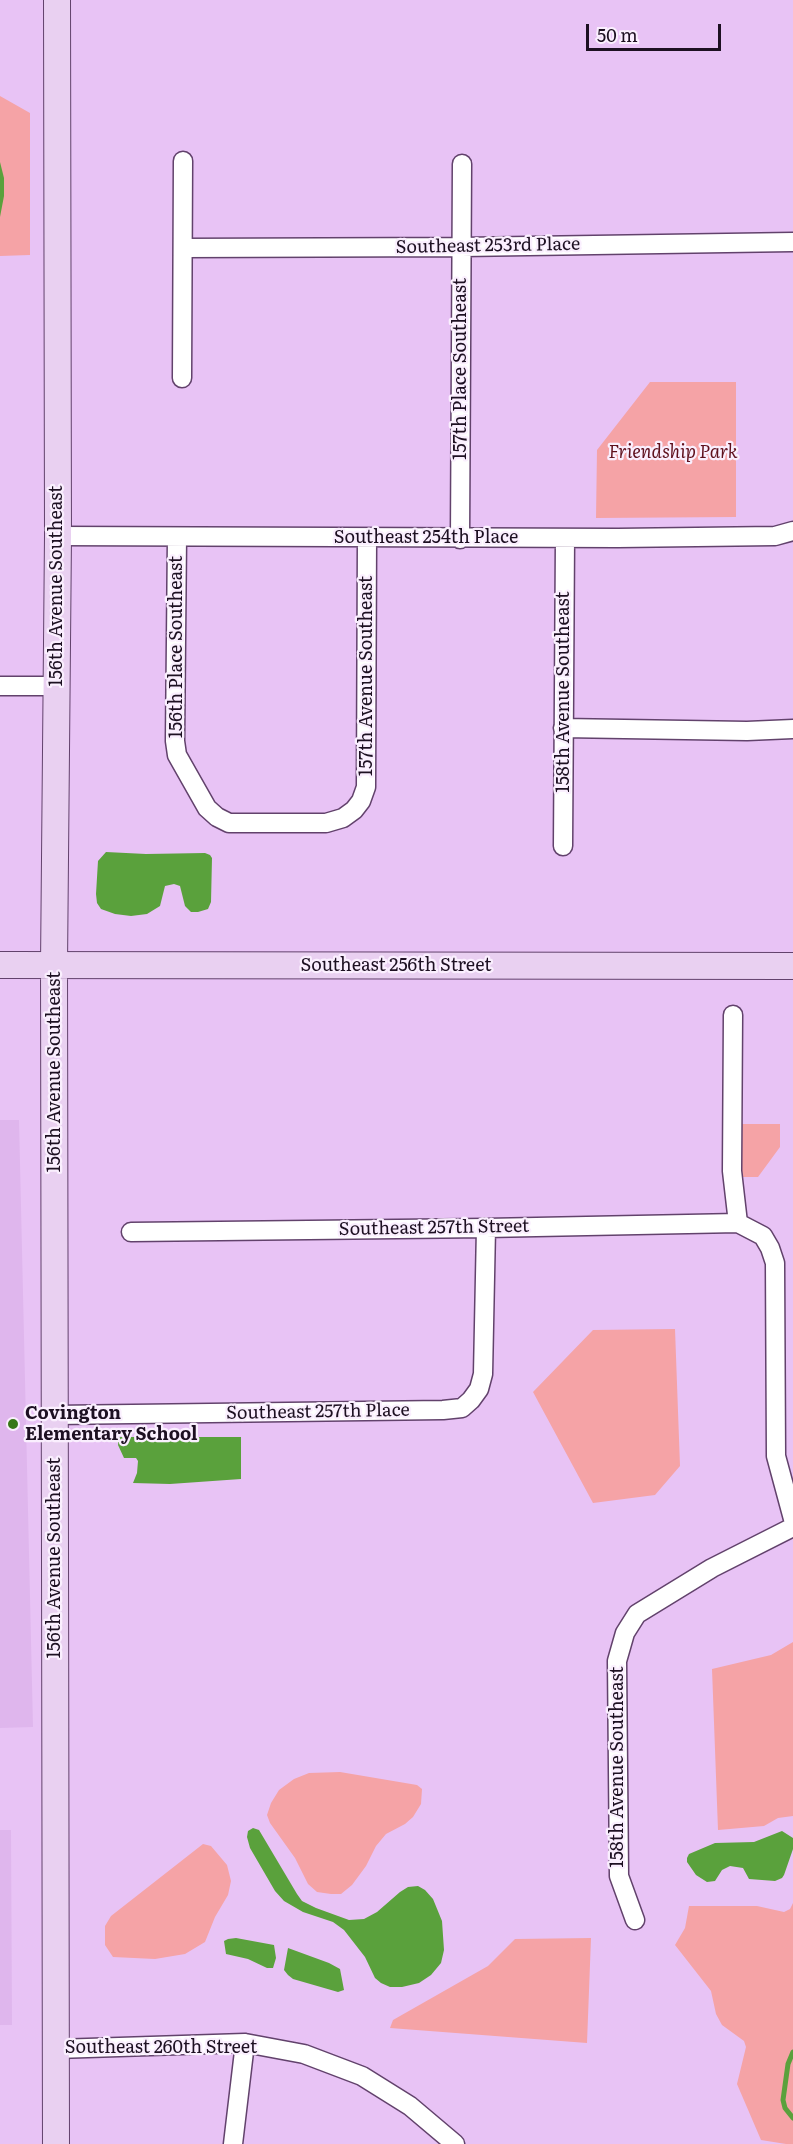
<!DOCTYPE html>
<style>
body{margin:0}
#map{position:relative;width:793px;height:2144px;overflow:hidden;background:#e8c3f5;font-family:Literata,serif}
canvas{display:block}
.scale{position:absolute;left:586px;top:24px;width:135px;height:27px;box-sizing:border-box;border:3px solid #1d1022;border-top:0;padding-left:8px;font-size:18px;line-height:21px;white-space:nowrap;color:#1d1022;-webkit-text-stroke:4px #faeffe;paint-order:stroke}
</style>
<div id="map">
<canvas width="793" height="2144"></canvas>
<div class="scale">50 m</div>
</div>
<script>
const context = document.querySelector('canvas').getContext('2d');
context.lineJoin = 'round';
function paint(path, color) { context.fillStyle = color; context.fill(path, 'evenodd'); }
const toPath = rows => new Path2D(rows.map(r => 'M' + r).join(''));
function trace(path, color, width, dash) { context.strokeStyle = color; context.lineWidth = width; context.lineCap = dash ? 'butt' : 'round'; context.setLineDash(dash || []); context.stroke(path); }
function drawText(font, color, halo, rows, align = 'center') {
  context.font = font + ' Literata,serif'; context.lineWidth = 4.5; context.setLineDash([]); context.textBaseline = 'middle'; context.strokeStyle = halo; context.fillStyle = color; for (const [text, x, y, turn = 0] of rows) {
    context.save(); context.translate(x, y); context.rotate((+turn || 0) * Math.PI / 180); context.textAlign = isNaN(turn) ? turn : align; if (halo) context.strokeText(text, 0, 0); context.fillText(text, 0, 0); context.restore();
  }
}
paint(toPath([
 [0,1120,19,1120,33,1727,0,1728],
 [0,1830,11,1830,12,2025,0,2025]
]), '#dfb6ed');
paint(toPath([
 [0,96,30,113,30,255,0,256],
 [650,382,736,382,736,517,596,518,597,450],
 [740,1124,780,1124,780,1147,758,1177,740,1177],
 [675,1329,680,1466,655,1495,593,1503,533,1392,593,1330],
 [793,1642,793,1816,778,1818,764,1826,718,1830,712,1669,771,1655],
 [340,1772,417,1785,422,1789,421,1804,413,1817,405,1824,386,1834,376,1846,366,1866,352,1885,341,1894,331,1894,317,1892,308,1884,295,1858,270,1823,267,1815,271,1803,279,1790,294,1779,309,1773],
 [203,1844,211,1846,227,1865,231,1881,228,1895,215,1917,205,1942,185,1954,155,1959,113,1957,105,1945,105,1926,111,1916],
 [793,1903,793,2144,786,2144,761,2140,737,2084,746,2047,744,2041,722,2025,716,2014,711,1991,675,1945,685,1928,689,1906,757,1906,784,1912,790,1909],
 [591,1938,587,2043,390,2028,393,2020,488,1966,515,1939]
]), '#f5a3a6');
paint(toPath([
 [0,162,4,178,4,196,0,217],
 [106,852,146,854,205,853,210,855,212,858,211,902,208,909,198,912,191,912,185,906,180,886,174,884,165,886,160,906,147,914,131,916,115,914,101,909,97,903,96,894,98,861],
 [119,1437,241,1437,241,1479,170,1484,133,1483,137,1473,138,1461,136,1458,124,1458,118,1445],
 [253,1828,259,1830,297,1894,302,1901,316,1908,349,1920,364,1919,377,1912,400,1892,408,1887,418,1886,425,1890,433,1899,442,1921,444,1950,441,1963,431,1975,419,1983,402,1987,390,1987,381,1983,375,1978,365,1957,344,1930,333,1922,303,1912,284,1901,275,1891,250,1848,247,1837,248,1831],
 [782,1831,793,1838,793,1849,784,1875,782,1878,775,1881,749,1879,743,1868,730,1866,722,1870,715,1881,707,1882,696,1875,687,1862,687,1858,689,1854,715,1843,754,1842],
 [236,1938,274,1945,276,1958,273,1968,267,1968,248,1959,226,1954,224,1941,228,1939],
 [288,1948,329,1963,340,1969,344,1990,338,1992,293,1979,288,1975,284,1970]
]), '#5aa13c');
trace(toPath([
 [793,2052,788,2064,783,2100,785,2108,793,2118]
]), '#5aa13c', 5);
const street = toPath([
 [183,248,462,247,793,242],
 [182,378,183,161],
 [58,536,618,538,775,536,793,531],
 [177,537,175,741,177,755,207,808,217,817,229,823,326,823,343,818,354,810,361,801,366,787,367,538],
 [460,539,462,164],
 [0,686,57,686],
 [563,728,747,731,793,729],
 [563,846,565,538],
 [733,1015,732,1171,738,1223],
 [131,1232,486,1228,738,1223,763,1236,770,1248,775,1263,776,1456,793,1519],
 [55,1415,443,1410,462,1408,471,1400,479,1389,483,1374,486,1228],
 [635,1920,619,1876,617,1661,625,1633,637,1614,712,1568,793,1527],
 [56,2049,245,2043,304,2054,362,2076,410,2106,455,2144],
 [233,2144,245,2043]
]);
const secondary = toPath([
 [0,965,793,966],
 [56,2144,54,965,58,536,57,0]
]);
trace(street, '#62426c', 21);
trace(secondary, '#62426c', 28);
trace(street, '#fff', 18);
trace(secondary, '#e9d0f1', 26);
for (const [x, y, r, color] of [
 [13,1424,6,"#377817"]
]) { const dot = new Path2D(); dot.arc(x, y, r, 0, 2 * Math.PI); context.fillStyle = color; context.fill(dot); trace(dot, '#faeffe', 2); }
drawText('18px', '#1d1022', '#faeffe', [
 ["Southeast 253rd Place",488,246,-1],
 ["157th Place Southeast",461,369,-90],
 ["Southeast 254th Place",426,538],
 ["156th Avenue Southeast",57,586,-90],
 ["156th Place Southeast",177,647,-90],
 ["157th Avenue Southeast",367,676,-90],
 ["158th Avenue Southeast",564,692,-90],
 ["Southeast 256th Street",396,966],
 ["156th Avenue Southeast",55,1072,-90],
 ["Southeast 257th Street",434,1228,-1],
 ["Southeast 257th Place",318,1412,-1],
 ["156th Avenue Southeast",55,1558,-90],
 ["158th Avenue Southeast",618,1767,-90],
 ["Southeast 260th Street",161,2048]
]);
drawText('italic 18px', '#5f101d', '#faeffe', [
 ["Friendship Park",673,453]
]);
drawText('bold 18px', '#1d1022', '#faeffe', [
 ["Covington",25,1414],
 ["Elementary School",25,1435]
], 'left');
</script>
